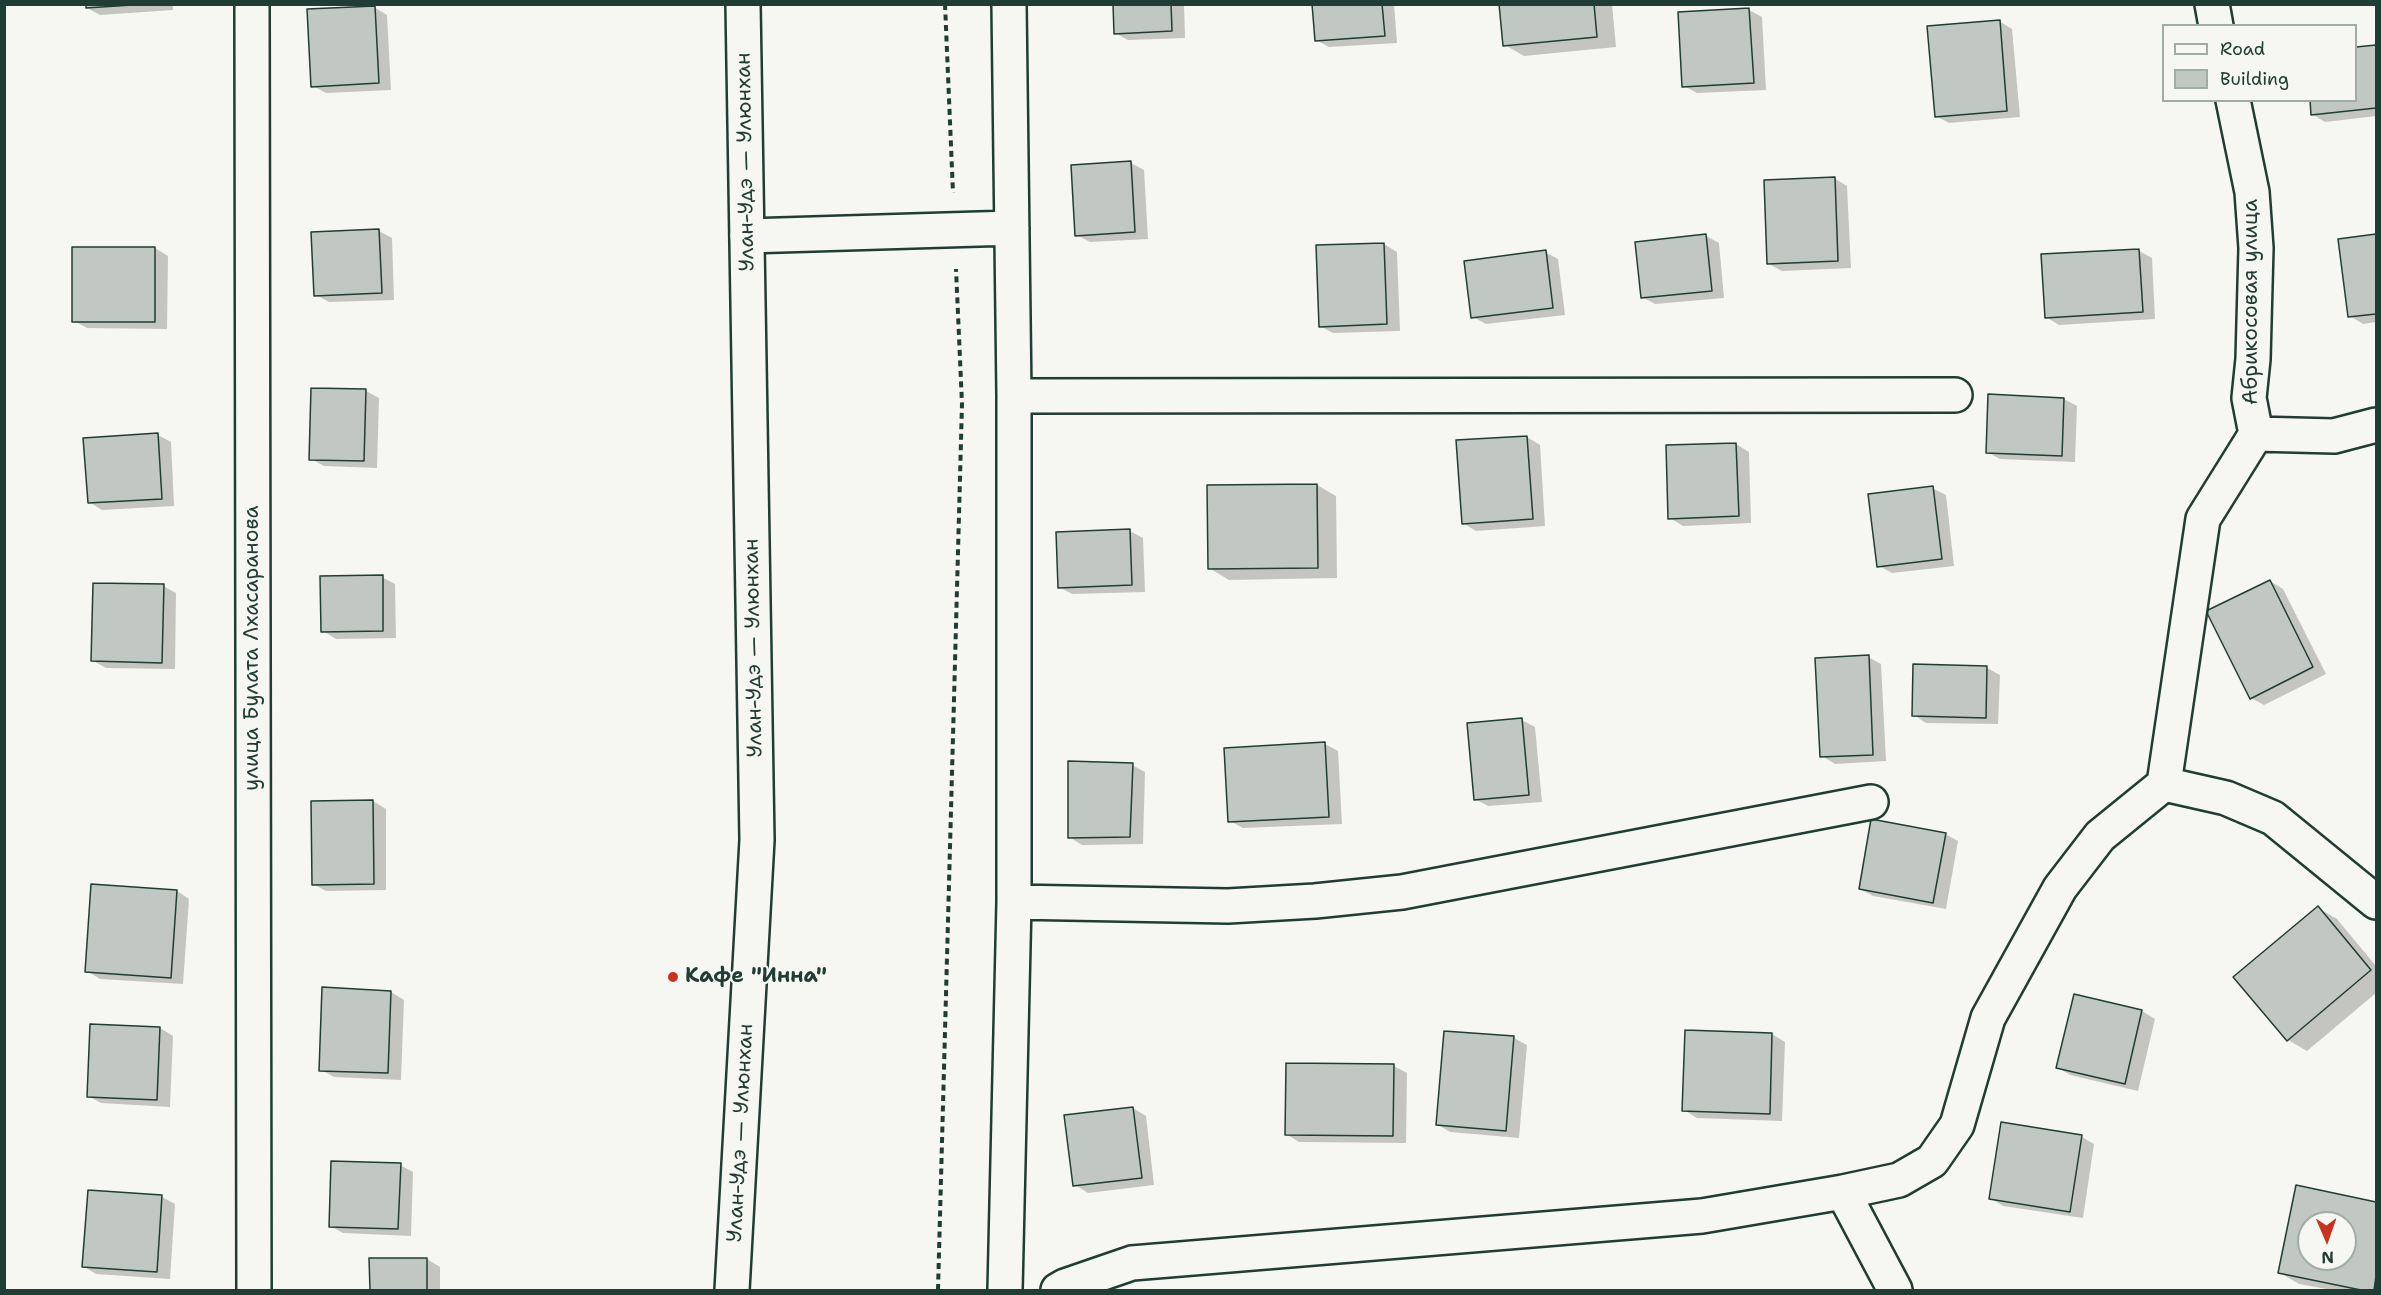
<!DOCTYPE html>
<meta charset="utf-8">
<style>
body{margin:0}
#map{position:relative;width:2381px;height:1295px;overflow:hidden;background:#f6f6f2;font-family:"Shantell Sans",sans-serif}
canvas{display:block}
.frame{position:absolute;inset:0;border:6px solid #1f3d34;pointer-events:none}
.legend{position:absolute;left:2162px;top:24px;width:195px;height:78px;box-sizing:border-box;background:#f6f6f2;border:2px solid #a0aca6;margin:0;padding:8px 10px;list-style:none;font-size:18px;color:#1f3d34}
.legend li{display:flex;align-items:center;gap:12px;height:30px}
.legend b{width:30px;border:2px solid #a0aca6}
.north{position:absolute;left:2297px;top:1211px;width:60px;height:60px;box-sizing:border-box;background:#f6f6f2;border:2px solid #a0aca6;border-radius:50%;rotate:178deg;font-size:16px;font-weight:700;line-height:24px;text-align:center;color:#1f3d34}
.north::after{content:'';display:block;margin:auto;width:21px;height:27px;background:#c8321e;clip-path:polygon(50% 0,100% 100%,50% 72%,0 100%)}
</style>
<div id="map">
<canvas width="2381" height="1295"></canvas>
<div class="frame"></div>
<ul class="legend">
<li><b style="height:8px;background:#f6f6f2"></b>Road</li>
<li><b style="height:16px;background:#c1c8c3"></b>Building</li>
</ul>
<div class="north">N</div>
</div>
<script>
const context = document.querySelector('canvas').getContext('2d');
context.lineJoin = 'round';
function paint(path, color) { context.fillStyle = color; context.fill(path, 'evenodd'); }
const toPath = rows => new Path2D(rows.map(r => 'M' + r).join(''));
function trace(path, color, width, dash) { context.strokeStyle = color; context.lineWidth = width; context.lineCap = dash ? 'butt' : 'round'; context.setLineDash(dash || []); context.stroke(path); }
function drawText(font, color, halo, rows, align = 'center') {
  context.font = font + ' "Shantell Sans",sans-serif'; context.lineWidth = 4.5; context.setLineDash([]); context.textBaseline = 'middle'; context.strokeStyle = halo; context.fillStyle = color; for (const [text, x, y, turn = 0] of rows) {
    context.save(); context.translate(x, y); context.rotate((+turn || 0) * Math.PI / 180); context.textAlign = isNaN(turn) ? turn : align; if (halo) context.strokeText(text, 0, 0); context.fillText(text, 0, 0); context.restore();
  }
}
paint(toPath([
 [87,4,173,4,173,10,100,15,87,8],
 [1114,4,1184,4,1185,38,1128,40,1115,33],
 [1314,4,1394,4,1397,43,1329,47,1316,40],
 [1501,4,1612,4,1616,47,1524,56,1505,45],
 [374,7,387,15,391,90,326,93,313,86],
 [1749,10,1762,17,1766,90,1697,93,1684,86],
 [1999,21,2012,29,2020,117,1949,123,1936,116],
 [2376,46,2376,116,2325,122,2312,114,2356,100,2356,49],
 [1131,163,1144,170,1148,239,1090,242,1077,235],
 [1834,178,1847,186,1851,268,1782,271,1769,264],
 [379,231,392,238,394,300,329,302,316,295],
 [2376,235,2376,322,2363,324,2350,316,2340,240],
 [1706,236,1719,243,1724,298,1655,304,1642,297],
 [1384,244,1397,252,1400,331,1333,333,1320,326],
 [155,248,168,256,167,329,87,328,74,321],
 [2139,251,2152,258,2155,319,2059,325,2046,317],
 [1545,252,1558,259,1565,315,1486,324,1473,317],
 [366,391,379,398,377,468,324,466,311,459],
 [2064,399,2077,406,2075,462,2000,459,1987,452],
 [158,435,171,442,174,506,102,510,89,502],
 [1527,437,1540,445,1545,526,1476,531,1463,523],
 [1736,444,1749,452,1751,523,1683,526,1670,518],
 [1317,485,1336,496,1337,578,1229,580,1209,568],
 [1932,488,1946,495,1954,566,1892,573,1879,566],
 [1130,531,1143,538,1145,592,1072,594,1059,587],
 [382,577,395,584,396,638,336,639,323,631],
 [2270,581,2283,589,2326,674,2264,705,2251,698],
 [163,586,176,593,175,669,106,668,93,661],
 [1868,657,1881,664,1886,761,1835,764,1822,756],
 [1987,668,2000,675,1998,724,1926,723,1914,715],
 [1522,720,1535,727,1542,802,1488,806,1475,799],
 [1325,744,1338,751,1342,824,1243,828,1230,821],
 [1132,765,1145,772,1143,844,1082,845,1069,837],
 [373,801,386,809,386,890,326,891,313,884],
 [1945,834,1958,841,1946,909,1873,896,1860,889],
 [177,891,189,899,183,984,100,979,87,971],
 [2318,908,2337,919,2376,966,2376,993,2307,1051,2288,1040],
 [324,989,391,992,404,1000,401,1080,334,1077,321,1070],
 [2075,996,2142,1011,2155,1019,2138,1091,2070,1075,2057,1067],
 [92,1025,160,1028,173,1036,170,1107,101,1103,88,1096],
 [1772,1034,1785,1042,1782,1121,1697,1118,1684,1110],
 [1514,1038,1527,1045,1519,1138,1450,1132,1437,1124],
 [1394,1066,1407,1073,1406,1143,1299,1142,1286,1134],
 [1133,1108,1146,1116,1154,1185,1088,1193,1075,1185],
 [2082,1137,2094,1144,2083,1218,2003,1206,1990,1198],
 [400,1165,413,1172,411,1236,343,1233,330,1226],
 [2298,1187,2376,1203,2376,1290,2332,1290,2299,1284,2280,1273],
 [2309,1223,2345,1223,2345,1259,2309,1259],
 [162,1197,175,1204,170,1279,96,1274,83,1266],
 [427,1259,440,1267,440,1290,371,1290,371,1260]
]), '#0003');
const building = toPath([
 [86,4,148,4,86,8,86,4],
 [1113,4,1171,4,1172,31,1114,34,1113,4],
 [1312,4,1382,4,1385,36,1315,41,1312,4],
 [1499,4,1594,4,1597,37,1503,46,1499,4],
 [375,6,379,83,311,87,307,9,375,6],
 [1749,8,1754,83,1682,87,1678,12,1749,8],
 [2000,20,2007,111,1935,117,1927,26,2000,20],
 [2376,45,2376,108,2311,115,2310,100,2356,100,2356,47,2376,45],
 [1131,161,1135,232,1075,236,1071,165,1131,161],
 [1835,177,1838,261,1767,264,1764,180,1835,177],
 [379,229,382,293,314,296,311,232,379,229],
 [1706,234,1712,291,1641,298,1635,242,1706,234],
 [2376,234,2376,314,2348,317,2338,239,2376,234],
 [1384,243,1387,324,1319,327,1316,245,1384,243],
 [72,247,155,247,155,322,72,322,72,247],
 [2139,249,2143,312,2045,318,2041,254,2139,249],
 [1546,250,1553,308,1471,318,1464,261,1546,250],
 [311,388,366,389,364,461,309,460,311,388],
 [1988,394,2064,398,2062,456,1986,453,1988,394],
 [158,433,162,499,88,503,83,438,158,433],
 [1527,436,1533,519,1462,524,1456,440,1527,436],
 [1736,443,1739,516,1668,519,1666,445,1736,443],
 [1317,484,1318,568,1208,569,1207,485,1317,484],
 [1933,486,1942,559,1877,567,1868,494,1933,486],
 [1130,529,1132,585,1058,588,1056,532,1130,529],
 [383,575,383,631,321,632,320,576,383,575],
 [2270,580,2313,667,2250,699,2206,611,2270,580],
 [93,583,164,584,162,663,91,661,93,583],
 [1869,655,1873,755,1820,757,1815,658,1869,655],
 [1913,664,1987,666,1986,718,1912,716,1913,664],
 [1522,718,1529,795,1474,800,1467,723,1522,718],
 [1325,742,1329,817,1228,822,1224,748,1325,742],
 [1068,761,1133,763,1130,837,1068,838,1068,761],
 [373,800,374,884,312,885,311,801,373,800],
 [1871,819,1946,833,1933,903,1859,889,1871,819],
 [91,884,177,890,171,978,85,972,91,884],
 [2318,906,2371,970,2287,1041,2233,977,2318,906],
 [322,987,391,991,388,1073,319,1071,322,987],
 [2074,994,2142,1010,2125,1084,2056,1068,2074,994],
 [90,1024,160,1027,157,1100,87,1097,90,1024],
 [1685,1030,1772,1033,1770,1114,1682,1111,1685,1030],
 [1444,1031,1514,1036,1506,1131,1436,1125,1444,1031],
 [1286,1063,1394,1064,1393,1136,1285,1135,1286,1063],
 [1133,1107,1142,1178,1073,1186,1064,1115,1133,1107],
 [2001,1122,2082,1135,2070,1212,1989,1199,2001,1122],
 [331,1161,401,1163,398,1229,329,1227,331,1161],
 [2296,1185,2376,1202,2376,1276,2374,1290,2361,1290,2278,1273,2296,1185],
 [2309,1223,2345,1223,2345,1259,2309,1259,2309,1223],
 [88,1190,162,1195,157,1272,82,1267,88,1190],
 [369,1258,427,1258,427,1290,370,1290,369,1258]
]);
paint(building, '#c1c8c3');
trace(building, '#1f3d34', 1.5);
const street = toPath([
 [252,4,254,1290],
 [2212,4,2216,26],
 [2233,100,2252,192,2256,248,2253,359,2249,398,2256,434],
 [747,236,1012,228],
 [1014,396,1955,395],
 [2164,784,2226,798,2273,818,2376,902],
 [1014,902,1228,906,1315,901,1402,892,1871,802],
 [1005,1290,1014,902,1014,396,1009,4],
 [1058,1290,1065,1286,1132,1263,1702,1216,1843,1192],
 [1895,1290,1843,1192,1899,1180,1932,1161,1957,1125,1988,1018,2060,888,2100,836,2164,784,2203,519,2256,434,2334,436,2376,425]
]);
const primary = toPath([
 [732,1290,757,840,743,4]
]);
trace(street, '#1f3d34', 38);
trace(primary, '#1f3d34', 38);
trace(toPath([
 [945,4,953,193],
 [938,1290,962,404,956,269]
]), '#1f3d34', 4, [6, 4.5]);
trace(street, '#f6f6f2', 33);
trace(primary, '#f6f6f2', 33);
for (const [x, y, r, color] of [
 [673,977,6,"#c8321e"]
]) { const dot = new Path2D(); dot.arc(x, y, r, 0, 2 * Math.PI); context.fillStyle = color; context.fill(dot); trace(dot, '#f6f6f2', 2); }
drawText('21px', '#1f3d34', '#f6f6f2', [
 ["Улан-Удэ — Улюнхан",746,162,-91],
 ["Абрикосовая улица",2252,302,-90],
 ["улица Булата Лхасаранова",253,648,-90],
 ["Улан-Удэ — Улюнхан",754,648,-91],
 ["Улан-Удэ — Улюнхан",741,1133,-87]
]);
drawText('bold 21px', '#1f3d34', '#f6f6f2', [
 ["Кафе \"Инна\"",685,977]
], 'left');
</script>
